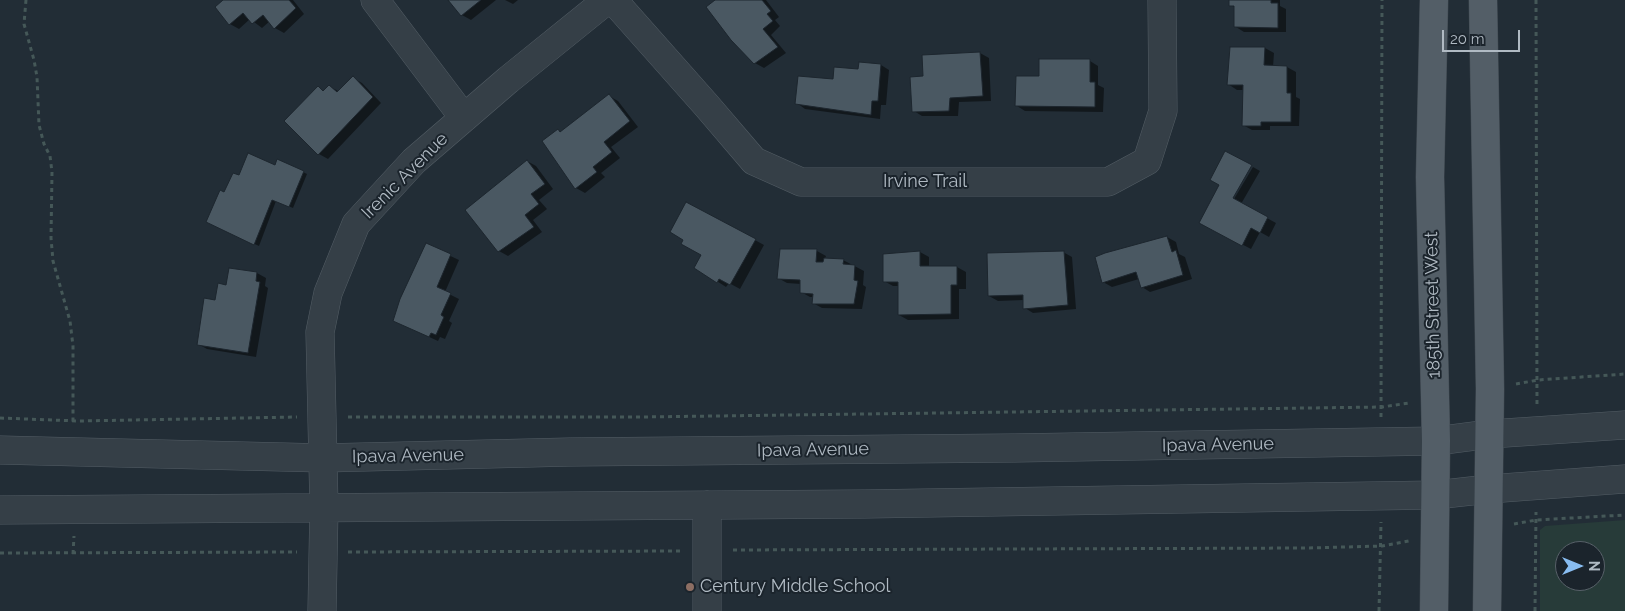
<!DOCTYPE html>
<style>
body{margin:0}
#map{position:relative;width:1625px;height:611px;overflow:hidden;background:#222d36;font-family:Raleway,sans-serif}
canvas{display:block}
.north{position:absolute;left:1555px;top:541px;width:50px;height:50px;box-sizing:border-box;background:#1b242c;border:1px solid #576068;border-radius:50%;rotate:90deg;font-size:14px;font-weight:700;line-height:20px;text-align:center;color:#b0bac3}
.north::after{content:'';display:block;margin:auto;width:18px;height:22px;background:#88bcf0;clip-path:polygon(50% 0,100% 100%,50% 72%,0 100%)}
.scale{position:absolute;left:1442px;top:30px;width:78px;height:22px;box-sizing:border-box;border:2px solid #b0bac3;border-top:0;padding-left:6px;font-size:15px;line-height:18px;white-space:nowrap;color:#b0bac3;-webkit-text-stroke:4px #1b242c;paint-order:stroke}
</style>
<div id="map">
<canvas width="1625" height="611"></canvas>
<div class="north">N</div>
<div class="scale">20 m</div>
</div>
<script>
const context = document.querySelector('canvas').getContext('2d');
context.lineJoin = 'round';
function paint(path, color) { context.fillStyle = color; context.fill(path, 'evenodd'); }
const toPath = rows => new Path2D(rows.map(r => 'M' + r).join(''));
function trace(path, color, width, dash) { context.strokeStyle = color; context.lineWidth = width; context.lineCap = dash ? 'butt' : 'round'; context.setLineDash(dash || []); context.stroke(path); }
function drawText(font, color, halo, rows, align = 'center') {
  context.font = font + ' Raleway,sans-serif'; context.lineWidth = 4; context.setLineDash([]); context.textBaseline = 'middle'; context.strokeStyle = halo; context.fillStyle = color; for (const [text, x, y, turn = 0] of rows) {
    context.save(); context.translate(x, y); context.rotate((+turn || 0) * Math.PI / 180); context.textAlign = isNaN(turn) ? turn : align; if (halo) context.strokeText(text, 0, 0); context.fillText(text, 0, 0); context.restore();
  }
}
paint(toPath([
 [1625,520,1625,611,1540,611,1540,530,1545,526],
 [1565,551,1595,551,1595,581,1565,581]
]), '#273b39');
paint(toPath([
 [225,0,293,0,304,14,284,33,275,28,270,21,262,28,250,19,239,29,230,24],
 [449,0,496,0,471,20,462,15],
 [505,0,518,0,513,4],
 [717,0,766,0,779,17,775,20,780,26,771,35,786,53,764,68,755,63],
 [1231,0,1280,0,1280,6,1286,9,1286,32,1244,32,1236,27,1236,8,1231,5],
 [1231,48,1265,48,1274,53,1273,67,1287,67,1296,72,1296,97,1300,99,1299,126,1270,126,1270,130,1252,130,1243,125,1244,90,1237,90,1228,84],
 [980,53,989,58,991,101,959,102,958,116,922,116,914,111,924,77],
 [1090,61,1098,66,1098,85,1104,88,1103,112,1025,111,1017,106,1041,78],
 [881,65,889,70,886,105,881,105,880,119,805,109,797,103,834,81,859,70],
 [353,78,362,83,381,103,328,159,319,154,286,121,318,88,324,91,329,86,338,91],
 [609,96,618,101,638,127,611,147,620,158,601,173,605,177,585,193,576,188,561,133],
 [1225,153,1229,203,1231,204,1253,167,1260,171,1241,204,1276,223,1269,237,1260,232,1251,249,1209,227,1220,185],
 [527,161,536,166,553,189,539,200,547,209,533,220,542,232,508,256,499,251,466,210],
 [275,167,303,172,307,174,293,208,276,201,259,246,212,224,225,193,239,177],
 [687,203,764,245,740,289,729,283,726,287,695,267,702,254,685,239],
 [1167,237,1176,242,1179,254,1185,257,1192,279,1150,292,1142,287,1139,279,1112,287,1103,282],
 [427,245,459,260,445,292,459,299,449,321,452,323,445,339,440,337,438,341,403,325],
 [817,251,826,256,825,259,843,260,864,271,863,285,866,287,862,309,822,308,813,303,814,297,810,297,801,292,801,284,787,283,778,278],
 [920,252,929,257,929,267,957,267,966,272,966,289,959,289,959,319,908,320,899,315,899,286,893,286,884,281],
 [1063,252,1072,257,1076,309,1033,313,1025,308,1024,300,998,301,989,296],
 [230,269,257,273,266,278,265,286,268,288,256,357,207,349,198,344,216,301,228,286]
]), '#0007');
const building = toPath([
 [223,0,289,0,296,8,274,29,263,15,252,24,243,13,229,25,215,7,223,0],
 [448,0,481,0,461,16,448,0],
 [715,0,762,0,771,11,767,14,773,21,763,29,778,47,754,64,731,40,706,7,715,0],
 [1229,0,1271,0,1271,3,1278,3,1278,28,1234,27,1234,6,1229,6,1229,0],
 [1230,47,1265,47,1264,65,1287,66,1287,93,1291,93,1291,122,1261,122,1261,126,1242,126,1243,85,1227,85,1230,47],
 [980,52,983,96,950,98,949,111,912,112,910,77,923,76,922,55,980,52],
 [1039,59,1090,59,1090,82,1095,82,1095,107,1015,106,1016,76,1039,76,1039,59],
 [859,62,881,64,878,101,872,101,871,115,795,104,798,76,833,79,834,67,858,69,859,62],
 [353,76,373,97,318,155,284,121,318,86,323,91,329,85,337,92,353,76],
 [609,94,630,121,604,142,612,152,593,167,597,172,575,189,542,141,558,129,560,132,609,94],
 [1225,151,1252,165,1233,198,1268,217,1260,233,1251,228,1242,246,1199,223,1219,185,1210,180,1225,151],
 [248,153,275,165,277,159,304,171,289,207,272,200,254,245,206,222,220,190,224,192,233,173,239,175,248,153],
 [527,160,545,184,531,194,539,204,525,215,534,227,498,252,465,210,527,160],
 [686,202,756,239,730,285,719,279,717,283,694,268,701,255,681,244,683,240,670,232,686,202],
 [1167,236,1172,252,1176,250,1183,275,1141,288,1136,272,1102,283,1095,257,1105,253,1167,236],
 [426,243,451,254,437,287,451,293,441,315,444,317,436,335,431,333,429,337,393,321,400,299,426,243],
 [780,249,817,249,816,262,823,262,824,258,844,259,843,264,855,265,854,280,858,281,854,304,812,304,813,294,800,293,800,280,777,279,780,249],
 [920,251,920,266,957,266,957,285,951,285,951,314,898,315,898,282,883,282,883,254,920,251],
 [1064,251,1068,305,1023,309,1023,295,988,296,987,253,1064,251],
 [229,268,257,272,256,281,260,282,248,353,197,345,204,298,215,300,218,283,226,285,229,268]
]);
paint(building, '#4a5862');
trace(building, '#1d262e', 1);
const minor = toPath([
 [375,0,464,118],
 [613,0,707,106,754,161,801,182,1108,182,1147,161,1163,111,1162,0],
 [0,450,323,458,570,452,1014,448,1436,441,1490,434,1625,425],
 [707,505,707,611],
 [0,510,864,504,1435,495,1489,489,1625,479],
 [322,611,324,507,320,332,328,293,356,224,414,161,508,80,607,0]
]);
const major = toPath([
 [1434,0,1430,177,1436,441,1434,611],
 [1483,0,1490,389,1487,611]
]);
trace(minor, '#535d65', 29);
trace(major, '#3f4850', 29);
trace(toPath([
 [26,0,24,24,34,60,37,77,39,125,44,144,50,156,52,172,51,238,53,261,70,321,73,346,73,422],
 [1536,0,1537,405],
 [1516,384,1538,380,1625,374],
 [348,417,641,417,1382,407,1409,403],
 [1381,417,1382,0],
 [0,418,78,421,297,417],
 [1514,524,1536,520,1625,515],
 [733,550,1308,548,1382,546,1409,541],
 [348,552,682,551],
 [0,553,297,552],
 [73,554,74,536],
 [1379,611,1381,522],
 [1535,611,1536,512]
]), '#455858', 3, [4, 4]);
trace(minor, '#353f47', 28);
trace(major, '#535e67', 28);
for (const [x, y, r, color] of [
 [690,587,5,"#8d6e63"]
]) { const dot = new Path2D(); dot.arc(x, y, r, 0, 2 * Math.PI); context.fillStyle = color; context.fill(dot); trace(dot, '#1b242c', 2); }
drawText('18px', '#b0bac3', '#1b242c', [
 ["Irenic Avenue",405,176,-45],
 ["Irvine Trail",925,182],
 ["185th Street West",1433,305,-91],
 ["Ipava Avenue",1218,445,-1],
 ["Ipava Avenue",813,450,-1],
 ["Ipava Avenue",408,456,-1]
]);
drawText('18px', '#b0bac3', '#1b242c', [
 ["Century Middle School",700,587]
], 'left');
</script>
